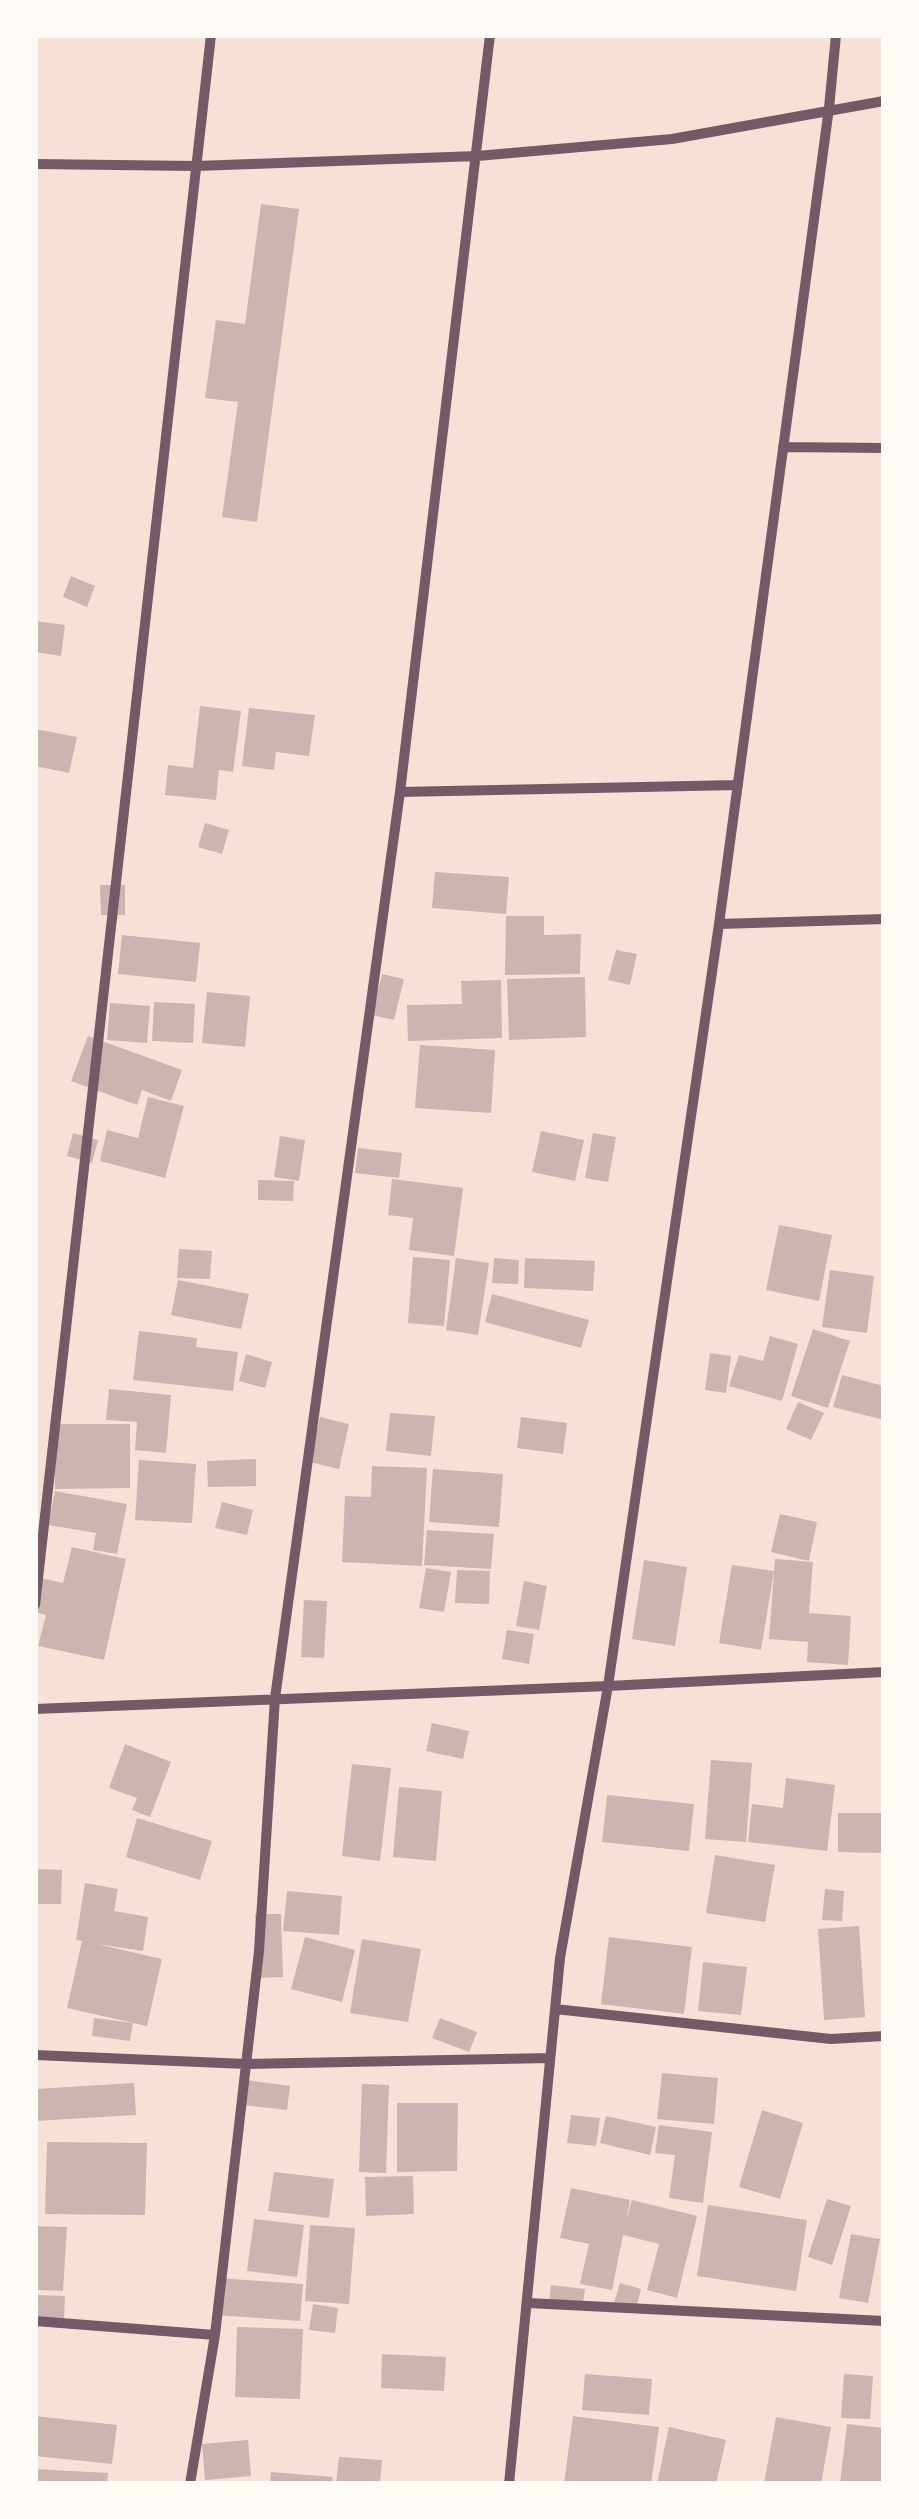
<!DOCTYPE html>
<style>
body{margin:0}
#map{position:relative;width:919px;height:2519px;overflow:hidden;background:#f7e1d7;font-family:"Times New Roman",serif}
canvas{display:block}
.frame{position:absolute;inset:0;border:38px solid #fffaf5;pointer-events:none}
</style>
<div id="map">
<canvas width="919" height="2519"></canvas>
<div class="frame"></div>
</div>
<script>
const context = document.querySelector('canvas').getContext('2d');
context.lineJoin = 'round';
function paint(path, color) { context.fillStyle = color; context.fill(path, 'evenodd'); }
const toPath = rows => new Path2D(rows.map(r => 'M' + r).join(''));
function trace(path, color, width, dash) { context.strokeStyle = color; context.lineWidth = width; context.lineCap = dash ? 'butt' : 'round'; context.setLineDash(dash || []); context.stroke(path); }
paint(toPath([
 [261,204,299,209,257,522,222,517,238,402,205,398,216,320,245,324],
 [71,576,95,586,87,607,63,597],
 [35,621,65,625,61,656,35,652],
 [200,706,241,711,233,772,219,770,216,800,165,795,168,765,193,768],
 [249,708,315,715,309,756,276,752,274,770,242,766],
 [35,729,77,737,69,773,35,766],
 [205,823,229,830,222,854,198,847],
 [435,872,509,877,506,914,432,908],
 [100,885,125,885,125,915,101,915],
 [506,916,544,916,544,935,581,934,580,974,505,975],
 [122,935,200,943,196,982,118,974],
 [616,950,637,954,630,985,608,980],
 [382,974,404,979,394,1020,372,1015],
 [585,977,586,1037,509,1040,507,979],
 [501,980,502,1038,408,1041,407,1005,462,1004,461,981],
 [207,992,250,996,245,1047,202,1043],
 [154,1002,195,1004,193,1043,152,1041],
 [110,1003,150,1006,147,1043,107,1040],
 [88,1036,182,1070,171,1101,142,1090,137,1105,71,1081],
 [420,1045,495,1050,491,1113,415,1108],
 [148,1097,184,1106,165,1178,100,1161,107,1130,138,1138],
 [541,1131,584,1140,575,1181,532,1172],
 [73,1133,98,1140,92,1163,67,1156],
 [593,1133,616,1137,608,1182,585,1178],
 [280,1136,305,1140,299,1181,274,1177],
 [358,1148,402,1153,399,1178,355,1173],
 [392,1179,463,1188,454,1256,409,1250,413,1218,388,1215],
 [258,1180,294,1181,293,1201,258,1200],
 [779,1225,832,1235,819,1301,766,1290],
 [179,1249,212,1251,210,1279,177,1278],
 [413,1257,450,1260,444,1326,408,1323],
 [456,1258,489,1263,478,1335,446,1330],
 [494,1258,519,1260,518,1284,492,1283],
 [525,1258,595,1261,593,1291,524,1288],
 [830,1270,874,1276,867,1333,822,1327],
 [178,1280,249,1294,241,1329,171,1315],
 [492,1294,589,1320,581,1348,485,1322],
 [813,1329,850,1341,828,1408,791,1396],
 [139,1331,197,1338,196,1347,238,1352,233,1391,133,1380],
 [770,1336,798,1344,782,1401,729,1386,739,1355,763,1361],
 [710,1353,731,1356,726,1393,705,1390],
 [246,1354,272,1362,265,1388,239,1381],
 [842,1375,884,1386,884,1420,833,1407],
 [109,1389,171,1395,166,1453,135,1450,137,1422,106,1420],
 [798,1402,824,1413,811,1440,786,1429],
 [390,1413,435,1416,431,1456,386,1451],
 [320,1417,349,1424,339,1469,310,1462],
 [521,1417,567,1423,563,1454,517,1448],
 [55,1424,130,1424,130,1488,55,1489],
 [256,1459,256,1486,208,1487,207,1461],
 [139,1460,196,1464,192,1523,135,1520],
 [372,1466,427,1468,422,1566,342,1562,345,1496,371,1497],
 [433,1469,503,1474,499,1527,429,1522],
 [55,1491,127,1504,117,1554,93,1550,96,1533,48,1525],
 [222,1502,253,1510,247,1535,215,1528],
 [780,1514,817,1522,809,1561,771,1552],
 [427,1530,494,1534,491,1569,424,1565],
 [72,1547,126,1559,104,1660,38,1646,46,1615,35,1612,35,1577,63,1583],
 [775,1559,813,1562,809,1613,851,1616,848,1665,807,1662,808,1642,769,1639],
 [644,1560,687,1567,675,1646,632,1639],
 [732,1565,774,1571,761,1650,719,1643],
 [426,1568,451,1572,444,1612,419,1608],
 [457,1570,490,1571,489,1604,455,1603],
 [524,1581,547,1586,539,1630,516,1626],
 [304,1600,327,1601,324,1658,301,1657],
 [507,1630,534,1634,529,1664,502,1659],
 [432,1723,469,1731,463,1759,426,1751],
 [125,1744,171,1762,150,1817,132,1810,137,1798,109,1788],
 [711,1760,752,1763,746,1842,705,1839],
 [352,1764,391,1768,380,1861,342,1856],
 [786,1778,835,1785,827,1851,748,1842,752,1804,783,1808],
 [399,1787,442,1791,436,1861,393,1857],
 [607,1795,694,1804,689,1851,602,1842],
 [838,1813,884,1813,884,1853,838,1852],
 [137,1818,212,1841,200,1880,126,1857],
 [715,1855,775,1865,765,1922,706,1913],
 [35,1869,62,1870,61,1904,35,1904],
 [85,1883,118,1889,114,1911,148,1917,143,1951,97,1944,162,1959,147,2026,67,2008,82,1941,76,1940],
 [825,1889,844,1891,842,1921,822,1920],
 [287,1891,342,1896,339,1935,283,1931],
 [255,1914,281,1914,283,1977,256,1978],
 [859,1926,865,2017,824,2020,818,1929],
 [305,1937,355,1950,342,2002,291,1989],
 [609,1937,692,1947,684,2014,601,2004],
 [362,1939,421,1949,408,2022,350,2013],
 [703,1962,747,1967,741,2015,698,2011],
 [94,2018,133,2023,130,2041,92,2036],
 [440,2018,477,2032,469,2052,432,2038],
 [662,2073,718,2078,714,2124,657,2119],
 [246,2080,290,2086,287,2110,243,2105],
 [134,2083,136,2115,35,2121,35,2089],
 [362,2084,389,2085,386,2173,359,2172],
 [397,2103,458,2103,457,2171,397,2172],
 [762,2110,803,2123,780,2199,739,2187],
 [571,2115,600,2118,596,2146,567,2143],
 [606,2116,656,2127,650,2155,600,2143],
 [659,2125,712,2132,703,2203,669,2198,675,2155,655,2153],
 [47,2142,147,2143,145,2215,45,2214],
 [274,2172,334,2179,329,2218,268,2211],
 [413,2176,414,2214,366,2216,365,2177],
 [571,2188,630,2200,626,2221,632,2200,697,2216,677,2298,647,2290,659,2244,623,2235,612,2290,580,2284,589,2244,560,2238],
 [827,2199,851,2206,832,2265,808,2257],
 [708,2205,807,2220,796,2291,697,2276],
 [254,2219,304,2225,297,2277,247,2271],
 [310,2225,355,2228,349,2304,305,2301],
 [35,2226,67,2227,63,2291,35,2290],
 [851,2234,880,2239,868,2303,839,2298],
 [217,2278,303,2284,300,2321,215,2315],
 [620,2283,641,2289,635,2312,613,2306],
 [551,2285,585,2289,582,2308,549,2303],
 [35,2295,65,2296,64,2320,35,2319],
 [313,2304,338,2308,335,2333,309,2330],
 [237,2327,303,2329,300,2399,235,2397],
 [382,2354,446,2357,444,2391,381,2388],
 [585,2374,652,2379,649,2415,582,2410],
 [844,2374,873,2376,870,2419,841,2418],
 [35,2416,117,2425,112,2464,35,2456],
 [573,2416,659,2427,651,2484,564,2484],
 [776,2417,831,2427,821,2484,764,2484],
 [847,2424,884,2428,884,2484,840,2484],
 [669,2427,726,2440,716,2484,657,2484],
 [248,2440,251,2476,205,2480,202,2444],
 [339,2457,382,2460,380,2484,336,2484],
 [35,2469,108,2473,107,2484,35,2484],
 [271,2472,333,2477,332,2484,270,2484]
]), '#ccb4b1');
trace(toPath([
 [35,164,196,166,477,156,672,139,884,101],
 [783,447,884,448],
 [400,792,738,785],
 [719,924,884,919],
 [35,1605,211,35],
 [35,1709,608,1686,884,1672],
 [555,2009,831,2039,884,2036],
 [35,2055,246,2064,550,2058],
 [528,2303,884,2321],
 [35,2321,215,2335],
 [190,2484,215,2335,259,1951,275,1698,400,792,490,35],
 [509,2484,560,1958,608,1686,719,924,829,108,836,35]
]), '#755966', 10);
</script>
